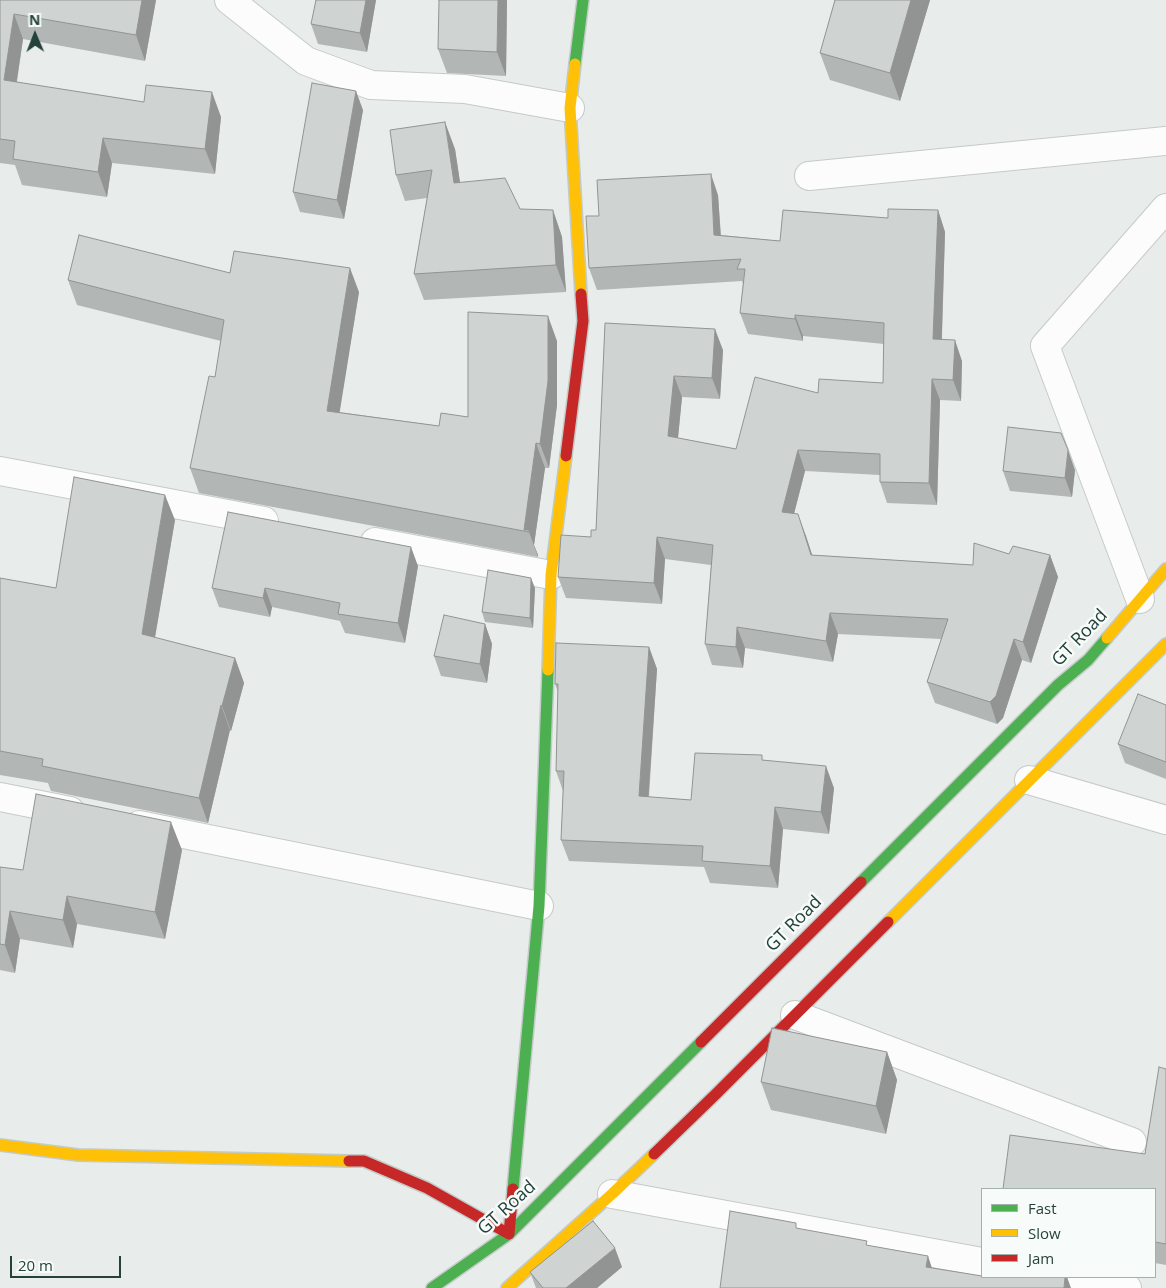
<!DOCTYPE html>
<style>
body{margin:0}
#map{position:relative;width:1166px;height:1288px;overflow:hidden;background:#e8edeb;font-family:"Open Sans",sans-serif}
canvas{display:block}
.legend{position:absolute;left:981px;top:1188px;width:175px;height:90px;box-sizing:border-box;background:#f7fbf9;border:1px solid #a3b1ad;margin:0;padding:6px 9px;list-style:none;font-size:15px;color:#24423a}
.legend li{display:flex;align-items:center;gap:10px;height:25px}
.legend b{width:25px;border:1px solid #a3b1ad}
.north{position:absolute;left:10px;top:10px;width:50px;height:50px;-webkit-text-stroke:4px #f7fbf9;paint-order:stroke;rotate:359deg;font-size:14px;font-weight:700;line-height:20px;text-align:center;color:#24423a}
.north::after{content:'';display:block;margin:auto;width:18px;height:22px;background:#24423a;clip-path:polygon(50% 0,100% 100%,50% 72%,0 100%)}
.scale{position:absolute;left:10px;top:1256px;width:111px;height:22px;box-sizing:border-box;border:2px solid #24423a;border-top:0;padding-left:6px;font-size:15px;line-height:18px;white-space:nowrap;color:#24423a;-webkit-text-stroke:4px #f7fbf9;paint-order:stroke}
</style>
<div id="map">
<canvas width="1166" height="1288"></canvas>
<ul class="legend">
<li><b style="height:6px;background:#4caf50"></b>Fast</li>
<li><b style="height:6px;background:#ffc107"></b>Slow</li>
<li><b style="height:6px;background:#c62828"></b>Jam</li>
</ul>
<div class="north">N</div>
<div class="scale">20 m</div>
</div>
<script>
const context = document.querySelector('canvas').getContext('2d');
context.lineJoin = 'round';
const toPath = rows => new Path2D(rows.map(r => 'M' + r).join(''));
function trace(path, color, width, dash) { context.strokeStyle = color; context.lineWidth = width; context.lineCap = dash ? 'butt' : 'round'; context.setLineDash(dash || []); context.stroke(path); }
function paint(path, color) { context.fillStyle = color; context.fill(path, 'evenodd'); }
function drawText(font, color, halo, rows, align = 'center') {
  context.font = font + ' "Open Sans",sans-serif'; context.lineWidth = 5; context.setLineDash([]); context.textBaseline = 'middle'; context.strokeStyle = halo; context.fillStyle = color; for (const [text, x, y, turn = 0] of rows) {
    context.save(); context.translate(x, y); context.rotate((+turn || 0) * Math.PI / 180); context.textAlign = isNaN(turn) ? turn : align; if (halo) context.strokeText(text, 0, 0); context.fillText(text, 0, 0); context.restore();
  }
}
const street = toPath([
 [229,0,306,61,371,85,465,89,570,108],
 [809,176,1166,141],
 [0,471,264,521],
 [375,542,551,575],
 [1140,599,1045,346,1166,208],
 [1029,780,1166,820],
 [0,797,70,811],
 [139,825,539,906],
 [795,1015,1132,1142],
 [612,1194,982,1262],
 [1065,1277,1127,1288]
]);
const fast = toPath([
 [575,64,583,0],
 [861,882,1058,685,1088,660,1107,638],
 [513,1189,539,906,548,670],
 [432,1288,509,1234,701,1042]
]);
const slow = toPath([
 [575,64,570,108,581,294],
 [1107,638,1166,569],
 [548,670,551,575,566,456],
 [888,922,1166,644],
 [0,1145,78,1155,349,1161],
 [507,1288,612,1194,654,1154]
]);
const jam = toPath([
 [566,456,583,321,581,294],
 [701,1042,861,882],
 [654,1154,717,1093,888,922],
 [349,1161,364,1161,427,1188,509,1234,513,1189]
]);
trace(street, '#c5cac8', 30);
trace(fast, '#c3cbc8', 14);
trace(slow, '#c3cbc8', 14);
trace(jam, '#c3cbc8', 14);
trace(street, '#fcfcfc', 28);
trace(fast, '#4caf50', 11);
trace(slow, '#ffc107', 11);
trace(jam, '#c62828', 11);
paint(toPath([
 [0,0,156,0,145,61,23,39,17,82,221,117,215,174,112,163,107,197,22,185,15,165,0,163],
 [376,0,367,52,318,44,311,24],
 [507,0,506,76,447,73,438,49],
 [835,0,930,0,900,101,830,80,820,53],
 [363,110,344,219,300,212,293,192],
 [455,149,460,182,520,209,553,210,562,237,566,292,424,300,414,274,427,198,405,201,396,175],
 [718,195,721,235,780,241,888,218,938,210,945,232,942,339,962,361,961,401,940,400,937,505,887,503,880,482,880,475,805,471,794,514,806,536,812,555,973,565,1009,554,1050,555,1058,577,1031,663,1022,660,1003,718,997,724,935,703,927,682,941,639,838,634,833,662,745,648,743,668,712,665,705,644,711,565,665,559,662,604,566,598,558,577,596,530,605,323,723,350,720,399,682,397,678,438,736,449,818,393,883,383,884,344,803,336,803,341,748,334,740,313,743,284,742,281,597,290,589,268,599,216],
 [230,273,359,292,339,412,439,426,468,417,557,341,557,405,549,468,545,468,534,545,538,555,538,557,199,493,190,468,215,377,221,341,77,305,68,280],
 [1075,470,1072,497,1010,491,1003,471],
 [175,520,155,638,235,658,244,683,231,731,230,730,208,823,51,791,48,783,0,775,0,578,56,588],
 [418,566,405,643,345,633,340,621,272,607,270,617,219,607,212,588],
 [535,588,533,628,485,622,482,612],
 [485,624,492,644,487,683,441,676,434,656],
 [649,647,657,669,649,797,691,800,764,760,834,788,829,834,783,829,778,888,710,883,704,867,569,861,561,840,563,791,556,771,558,692,555,684],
 [1166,705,1166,779,1125,763,1118,744],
 [182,850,165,939,77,924,73,948,20,939,15,973,0,970,0,867,23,870],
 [887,1052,897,1080,886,1134,771,1110,761,1082],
 [1166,1069,1166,1265,1155,1263,1155,1189,1145,1154],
 [622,1267,597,1288,536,1288,530,1272]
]), '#b2b6b5');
paint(toPath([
 [142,0,156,0,145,61,136,35],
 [366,0,376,0,367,52,360,33],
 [498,0,507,0,506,76,497,52],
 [911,0,930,0,900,101,890,73],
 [14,14,23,39,13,105,4,80],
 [356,91,363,110,344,219,337,200],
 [212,92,221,117,215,174,205,149],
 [445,122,455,149,464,209,454,183],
 [103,138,112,163,107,197,98,172],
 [711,174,718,195,722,256,714,235],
 [553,210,562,237,566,292,556,265],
 [938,210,945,232,941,360,933,339],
 [350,268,359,292,336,435,327,411],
 [795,315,803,336,803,341,795,319],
 [548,316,557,341,557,405,549,468,540,444],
 [715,329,723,350,720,399,712,378],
 [955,340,962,361,961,401,953,380],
 [674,376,682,397,676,458,668,436],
 [932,379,940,400,937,505,929,483],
 [536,443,545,468,534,545,538,555,538,557,529,532,524,530],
 [798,450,805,471,789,533,782,512],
 [1068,450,1075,470,1072,497,1065,478],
 [165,495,175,520,151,660,142,634],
 [798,514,806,536,819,576,811,555],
 [657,537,665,559,662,604,654,583],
 [411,547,418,566,405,643,398,623],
 [1050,555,1058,577,1031,663,1023,642],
 [531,578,535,588,533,628,530,618],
 [265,588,272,607,270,617,263,598],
 [830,613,838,634,833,662,826,641],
 [485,624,492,644,487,683,480,664],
 [737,627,745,648,743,668,736,647],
 [1014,639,1022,660,1003,718,997,724,990,702],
 [649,647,657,669,647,818,639,796],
 [235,658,244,683,231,731,222,706],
 [221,705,230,730,208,823,199,798],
 [826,766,834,788,829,834,821,812],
 [775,807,783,829,778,888,770,866],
 [171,822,182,850,165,939,155,912],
 [67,896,77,924,73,948,63,920],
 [10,911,20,939,15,973,5,945],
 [887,1052,897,1080,886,1134,876,1106],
 [615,1248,622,1267,597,1288,566,1288],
 [928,1256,935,1277,926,1267],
 [1065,1277,1067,1277,1071,1288,1064,1288]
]), '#919493');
const building = toPath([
 [0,0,142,0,136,35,14,14,4,80,144,102,146,85,212,92,205,149,103,138,98,172,13,159,15,141,0,139,0,0],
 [316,0,366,0,360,33,311,24,316,0],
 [439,0,498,0,497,52,438,49,439,0],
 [835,0,911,0,890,73,820,53,835,0],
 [312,83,356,91,337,200,293,192,312,83],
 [445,122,454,183,505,178,520,209,553,210,556,265,414,274,432,170,396,175,390,130,445,122],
 [711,174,714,235,780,241,783,210,888,218,888,209,938,210,933,339,955,340,953,380,932,379,929,483,880,482,880,454,798,450,782,512,798,514,811,555,973,565,974,543,1009,554,1013,546,1050,555,1023,642,1014,639,996,696,990,702,927,682,948,619,830,613,826,641,737,627,736,647,705,644,713,545,657,537,654,583,558,577,561,535,591,537,591,530,596,530,605,323,715,329,712,378,674,376,668,436,736,449,755,377,818,393,819,379,883,383,884,323,795,315,795,319,740,313,745,269,737,269,741,259,589,268,586,216,599,216,597,180,711,174],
 [79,235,230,273,234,251,350,268,327,411,439,426,441,413,468,417,468,312,548,316,548,381,540,444,536,443,524,530,529,530,529,532,190,468,209,376,215,377,224,320,68,280,79,235],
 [1008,427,1061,433,1068,450,1065,478,1003,471,1008,427],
 [74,477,165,495,142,634,235,658,222,706,221,705,199,798,42,766,43,759,0,751,0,578,56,588,74,477],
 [228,512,411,547,398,623,338,614,340,603,265,588,263,598,212,588,228,512],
 [488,570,531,578,530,618,482,612,488,570],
 [444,615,485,624,480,664,434,656,444,615],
 [556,643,649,647,639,796,691,800,695,753,762,755,762,760,826,766,821,812,775,807,770,866,702,861,703,846,561,840,564,771,556,771,558,684,555,684,556,643],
 [1138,694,1166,705,1166,762,1118,744,1138,694],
 [36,794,171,822,155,912,67,896,63,920,10,911,5,945,0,944,0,867,23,870,36,794],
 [772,1028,887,1052,876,1106,761,1082,772,1028],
 [1159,1067,1166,1069,1166,1244,1155,1242,1155,1189,1003,1189,1010,1135,1145,1154,1159,1067],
 [730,1211,796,1223,796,1228,867,1241,866,1245,928,1256,926,1267,982,1276,982,1277,1065,1277,1064,1288,720,1288,730,1211],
 [593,1221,615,1248,566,1288,543,1288,530,1272,593,1221]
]);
paint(building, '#cfd4d2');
trace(building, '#919493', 1);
drawText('18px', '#24423a', '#f7fbf9', [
 ["GT Road",1080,638,-46],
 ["GT Road",794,924,-45],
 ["GT Road",507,1208,-42]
]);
</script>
